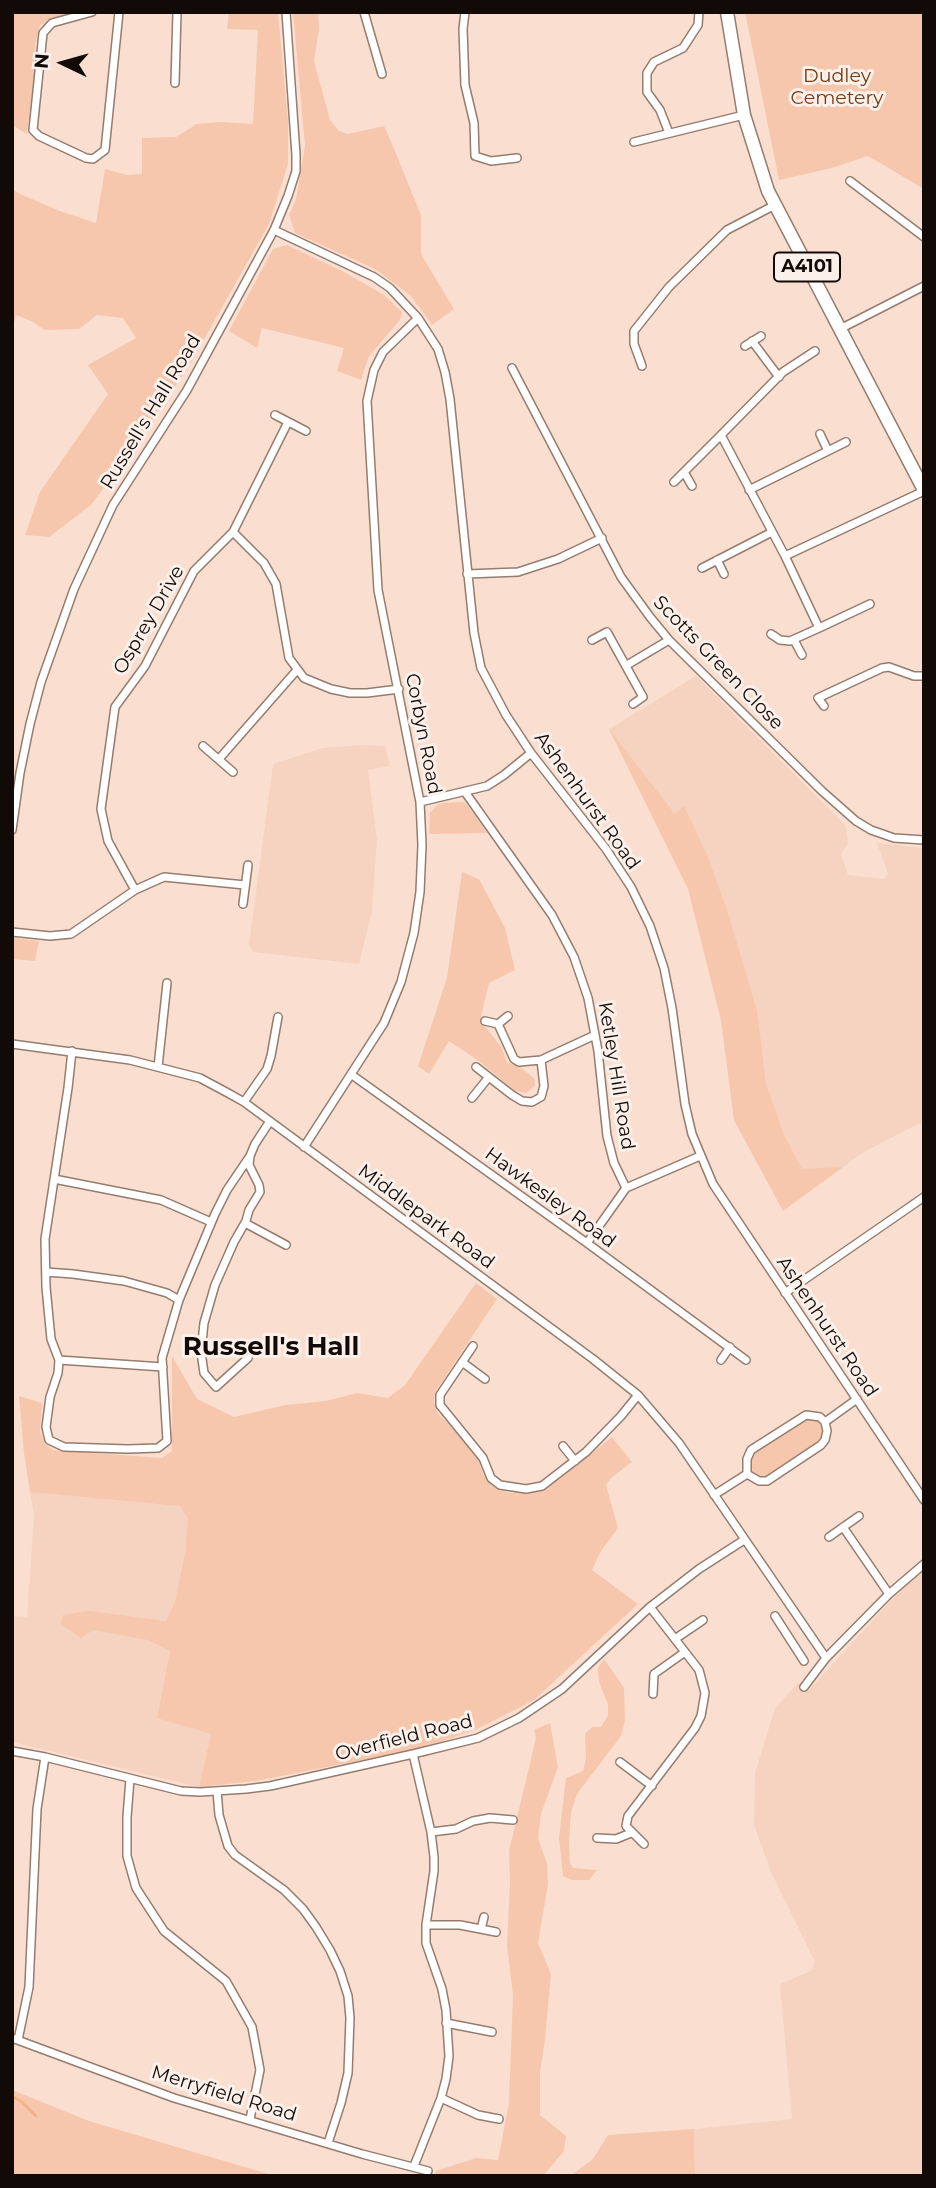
<!DOCTYPE html>
<style>
body{margin:0}
#map{position:relative;width:936px;height:2188px;overflow:hidden;background:#fadfd0;font-family:Montserrat,sans-serif}
canvas{display:block}
.frame{position:absolute;inset:0;border:14px solid #120a06;pointer-events:none}
.north{position:absolute;left:28px;top:28px;width:70px;height:70px;-webkit-text-stroke:5px #fbf0ea;paint-order:stroke;rotate:275deg;font-size:19px;font-weight:700;line-height:28px;text-align:center;color:#120a06}
.north::after{content:'';display:block;margin:auto;width:24px;height:32px;background:#120a06;clip-path:polygon(50% 0,100% 100%,50% 72%,0 100%)}
</style>
<div id="map">
<canvas width="936" height="2188"></canvas>
<div class="frame"></div>
<div class="north">N</div>
</div>
<script>
const context = document.querySelector('canvas').getContext('2d');
context.lineJoin = 'round';
function paint(path, color) { context.fillStyle = color; context.fill(path, 'evenodd'); }
const toPath = rows => new Path2D(rows.map(r => 'M' + r).join(''));
function trace(path, color, width, dash) { context.strokeStyle = color; context.lineWidth = width; context.lineCap = dash ? 'butt' : 'round'; context.setLineDash(dash || []); context.stroke(path); }
function drawText(font, color, halo, rows, align = 'center') {
  context.font = font + ' Montserrat,sans-serif'; context.lineWidth = 6; context.setLineDash([]); context.textBaseline = 'middle'; context.strokeStyle = halo; context.fillStyle = color; for (const [text, x, y, turn = 0] of rows) {
    context.save(); context.translate(x, y); context.rotate((+turn || 0) * Math.PI / 180); context.textAlign = isNaN(turn) ? turn : align; if (halo) context.strokeText(text, 0, 0); context.fillText(text, 0, 0); context.restore();
  }
}
paint(toPath([
 [696,676,846,826,848,843,841,854,848,875,884,879,888,874,877,843,924,848,924,1123,918,1124,862,1153,783,1211,734,1120,721,1020,688,889,609,729],
 [363,745,385,746,390,766,368,770,377,840,372,911,359,964,253,952,249,945,273,764,323,748],
 [30,1492,199,1507,157,1717,211,1734,199,1787,12,1742,12,1616,27,1617,34,1516],
 [924,1571,924,2176,695,2176,694,2129,792,2119,780,1984,811,1971,815,1962,771,1872,754,1825,755,1773,775,1708,799,1682,808,1691,909,1581]
]), '#f5d3c0');
paint(toPath([
 [12,12,72,12,40,25,35,44,34,77,27,134,12,125],
 [229,12,278,12,288,121,288,164,269,224,189,366,124,461,91,505,49,537,25,535,40,492,108,394,88,365,136,338,123,318,97,315,79,329,45,330,31,321,16,315,12,333,12,189,20,194,60,211,96,223,105,169,127,175,142,174,142,138,176,137,197,124,220,122,253,124,258,30,227,29],
 [293,12,318,12,319,28,314,61,330,120,339,131,348,134,384,126,387,132,421,215,421,254,454,309,432,325,411,296,375,269,295,233,289,215,296,199,305,146],
 [745,12,924,12,924,189,868,156,832,168,779,180],
 [287,245,346,273,384,295,402,312,400,320,369,356,361,380,337,371,344,348,262,328,257,348,229,331,273,249],
 [609,729,675,814,684,806,708,857,729,916,757,1011,766,1084,784,1135,802,1169,843,1167,783,1211,734,1120,721,1020,688,889],
 [464,802,475,815,487,833,429,834,430,813,437,805,443,803],
 [462,872,479,879,505,928,515,970,489,983,480,1020,502,1048,507,1063,517,1065,534,1078,535,1086,526,1093,515,1091,479,1061,449,1041,429,1074,418,1066,447,978],
 [15,938,39,941,35,961,12,959,12,940],
 [476,1283,497,1299,435,1392,434,1402,438,1414,450,1425,477,1456,483,1474,491,1485,499,1490,510,1493,544,1491,612,1437,632,1462,611,1478,606,1485,618,1528,601,1551,592,1570,638,1604,534,1700,477,1729,423,1748,256,1781,199,1787,211,1734,157,1718,170,1651,148,1640,93,1630,81,1638,61,1624,63,1615,89,1611,166,1621,175,1602,185,1554,188,1518,180,1506,30,1492,24,1453,19,1396,42,1403,40,1431,45,1444,53,1450,162,1458,172,1451,172,1356,197,1399,234,1417,285,1405,326,1401,357,1393,388,1398,405,1385],
 [807,1418,817,1420,822,1428,821,1438,818,1442,767,1477,756,1475,750,1467,751,1457,755,1452],
 [604,1659,624,1688,625,1721,621,1736,577,1794,571,1812,569,1841,570,1863,573,1868,597,1870,589,1880,572,1880,563,1876,559,1838,566,1778,583,1771,586,1758,585,1734,592,1727,601,1727,608,1715,608,1704,599,1682,598,1668],
 [550,1723,558,1767,541,1814,538,1838,547,1864,548,1884,538,1943,551,1974,545,2039,540,2072,540,2115,566,2136,564,2151,543,2176,435,2176,436,2171,476,2158,498,2160,509,2103,513,1995,507,1945,510,1882,509,1851,536,1738,534,1730],
 [12,2090,89,2121,275,2176,12,2176],
 [694,2129,695,2176,570,2176,592,2160,608,2135]
]), '#f6c7ad');
trace(toPath([
 [12,2096,22,2102,36,2116]
]), '#f6b089', 2.5);
const street = toPath([
 [92,12,52,23,43,33,33,130,39,136,86,158,93,159,105,150,119,12],
 [364,12,382,74],
 [465,12,463,29,465,85,474,123,475,156,491,161,517,158],
 [175,83,177,12],
 [669,133,660,110,647,92,647,73,654,62,683,48,698,25,699,12],
 [634,142,744,115],
 [850,181,924,237],
 [274,230,374,277,390,288,418,318,438,349,445,372,450,399,474,633,481,668,506,715,531,753,606,849,631,887,650,926,664,968,672,1008,685,1104,692,1134,713,1184,924,1500],
 [840,329,924,286],
 [752,341,779,377],
 [745,346,761,336],
 [815,351,783,372,721,435,785,556,819,628,870,604],
 [642,366,634,344,634,331,669,287,727,230,775,205],
 [512,368,621,577,650,617,669,640,822,791,856,821,871,830,894,838,924,840],
 [275,415,306,431],
 [820,434,828,451],
 [684,472,692,486],
 [674,482,721,435],
 [749,490,846,442],
 [233,532,264,563,276,584,289,658,304,678,331,689,350,693,367,693,399,689],
 [785,556,924,491],
 [717,560,724,574],
 [702,568,772,532],
 [467,574,518,572,558,559,602,538],
 [771,634,780,640,790,641,819,628],
 [592,640,607,632,643,697,633,704],
 [794,640,802,655],
 [627,665,669,640],
 [824,706,818,698,882,668,889,667,914,676,924,676],
 [203,746,233,772],
 [219,759,297,670],
 [465,792,552,915,574,957,588,998,598,1051,607,1136,614,1163,626,1188],
 [420,802,487,786,504,775,531,753],
 [12,830,20,773,30,724,41,682,74,589,113,505,187,390,274,230,288,196,296,171,296,155,286,12],
 [135,890,108,841,101,809,115,707,145,666,194,571,233,532,288,422],
 [243,904,248,865],
 [12,932,50,936,71,934,135,890,164,877,245,885],
 [485,1021,498,1024,508,1016],
 [498,1024,514,1059,519,1062,541,1060],
 [12,1044,130,1060,200,1078,228,1093,244,1102,593,1359,638,1395,679,1443,826,1658],
 [72,1051,68,1088,45,1239,46,1287,51,1339,59,1360,58,1373,50,1397,46,1427,49,1440,64,1447,128,1449,158,1448,167,1441,162,1358,179,1300,215,1214,227,1190,250,1156],
 [158,1067,167,983],
 [476,1067,512,1095,522,1101,532,1102,541,1097,544,1086,541,1060,595,1035],
 [352,1075,587,1243,746,1360],
 [472,1098,488,1078],
 [244,1102,267,1069,271,1056,278,1017],
 [304,1147,384,1023,401,982,414,933,420,892,422,845,420,802,378,590,367,401,374,370,383,352,418,318],
 [54,1179,161,1200,211,1222],
 [245,1223,286,1245],
 [587,1243,626,1188,700,1156],
 [46,1272,73,1274,124,1281,167,1293,179,1300],
 [785,1293,924,1197],
 [473,1346,440,1395,440,1405,483,1458,491,1478,500,1485,526,1489,542,1486,586,1452,621,1416,638,1395],
 [248,1358,216,1387,204,1373,201,1352,204,1323,215,1285,234,1242,246,1221,249,1210,260,1192,259,1185,249,1165,250,1156,255,1144,270,1121],
 [59,1360,163,1367],
 [721,1360,730,1347],
 [462,1362,485,1379],
 [563,1446,575,1461],
 [747,1474,759,1481,767,1481,821,1445,825,1440,827,1431,825,1422],
 [714,1495,747,1474,747,1459,751,1450,806,1415,820,1417,825,1422,857,1399],
 [843,1527,889,1594],
 [829,1537,859,1516],
 [775,1616,804,1661],
 [675,1639,703,1620],
 [804,1687,826,1658,889,1594,924,1564],
 [653,1694,654,1674,685,1652],
 [12,1751,45,1757,181,1791,200,1792,246,1789,270,1786,413,1754,478,1738,519,1718,562,1689,650,1607,699,1569,744,1540],
 [413,1754,431,1832,434,1857,434,1871,426,1925,426,1943,442,1989,446,2010,449,2056,446,2079,441,2098,414,2166],
 [620,1762,652,1786],
 [130,1779,127,1817,127,1856,136,1888,164,1931,226,1981,252,2027,260,2070,250,2119],
 [217,1791,219,1815,228,1846,235,1855,284,1890,303,1909,316,1927,330,1950,340,1971,348,1996,350,2018,348,2073,341,2103,328,2143],
 [431,1832,456,1829,473,1821,490,1818,513,1820],
 [597,1838,616,1839,631,1833],
 [644,1844,626,1826,628,1816,695,1728,701,1716,705,1693,699,1670,650,1607],
 [426,1925,460,1925,496,1932],
 [481,1929,484,1917],
 [446,2023,492,2032],
 [12,2038,174,2098,362,2154,428,2171],
 [18,2040,29,1987,37,1809,45,1757],
 [441,2098,478,2115,499,2119]
]);
const primary = toPath([
 [727,12,744,115,768,191,924,490]
]);
trace(street, '#947c6f', 10);
trace(primary, '#947c6f', 15);
trace(street, '#fff', 7);
trace(primary, '#fff', 12);
for (const [x, y, w] of [
 [807,267,66]
]) { const box = new Path2D(); box.roundRect(x - w / 2, y - 14.5, w, 29, 5); context.fillStyle = '#fbf0ea'; context.fill(box); trace(box, '#120a06', 2); }
drawText('bold 18px', '#120a06', null, [
 ["A4101",807,267]
]);
drawText('19px', '#77390d', '#fbf0ea', [
 ["Dudley",837,76],
 ["Cemetery",837,98]
]);
drawText('19px', '#120a06', '#fbf0ea', [
 ["Russell's Hall Road",151,412,-59],
 ["Osprey Drive",149,620,-60],
 ["Scotts Green Close",718,663,46],
 ["Corbyn Road",423,734,79],
 ["Ashenhurst Road",587,801,54],
 ["Ketley Hill Road",616,1076,81],
 ["Hawkesley Road",550,1198,36],
 ["Middlepark Road",426,1217,36],
 ["Ashenhurst Road",827,1327,56],
 ["Overfield Road",404,1738,-14],
 ["Merryfield Road",224,2094,17]
]);
drawText('bold 26px', '#120a06', '#fbf0ea', [
 ["Russell's Hall",271,1347]
]);
</script>
